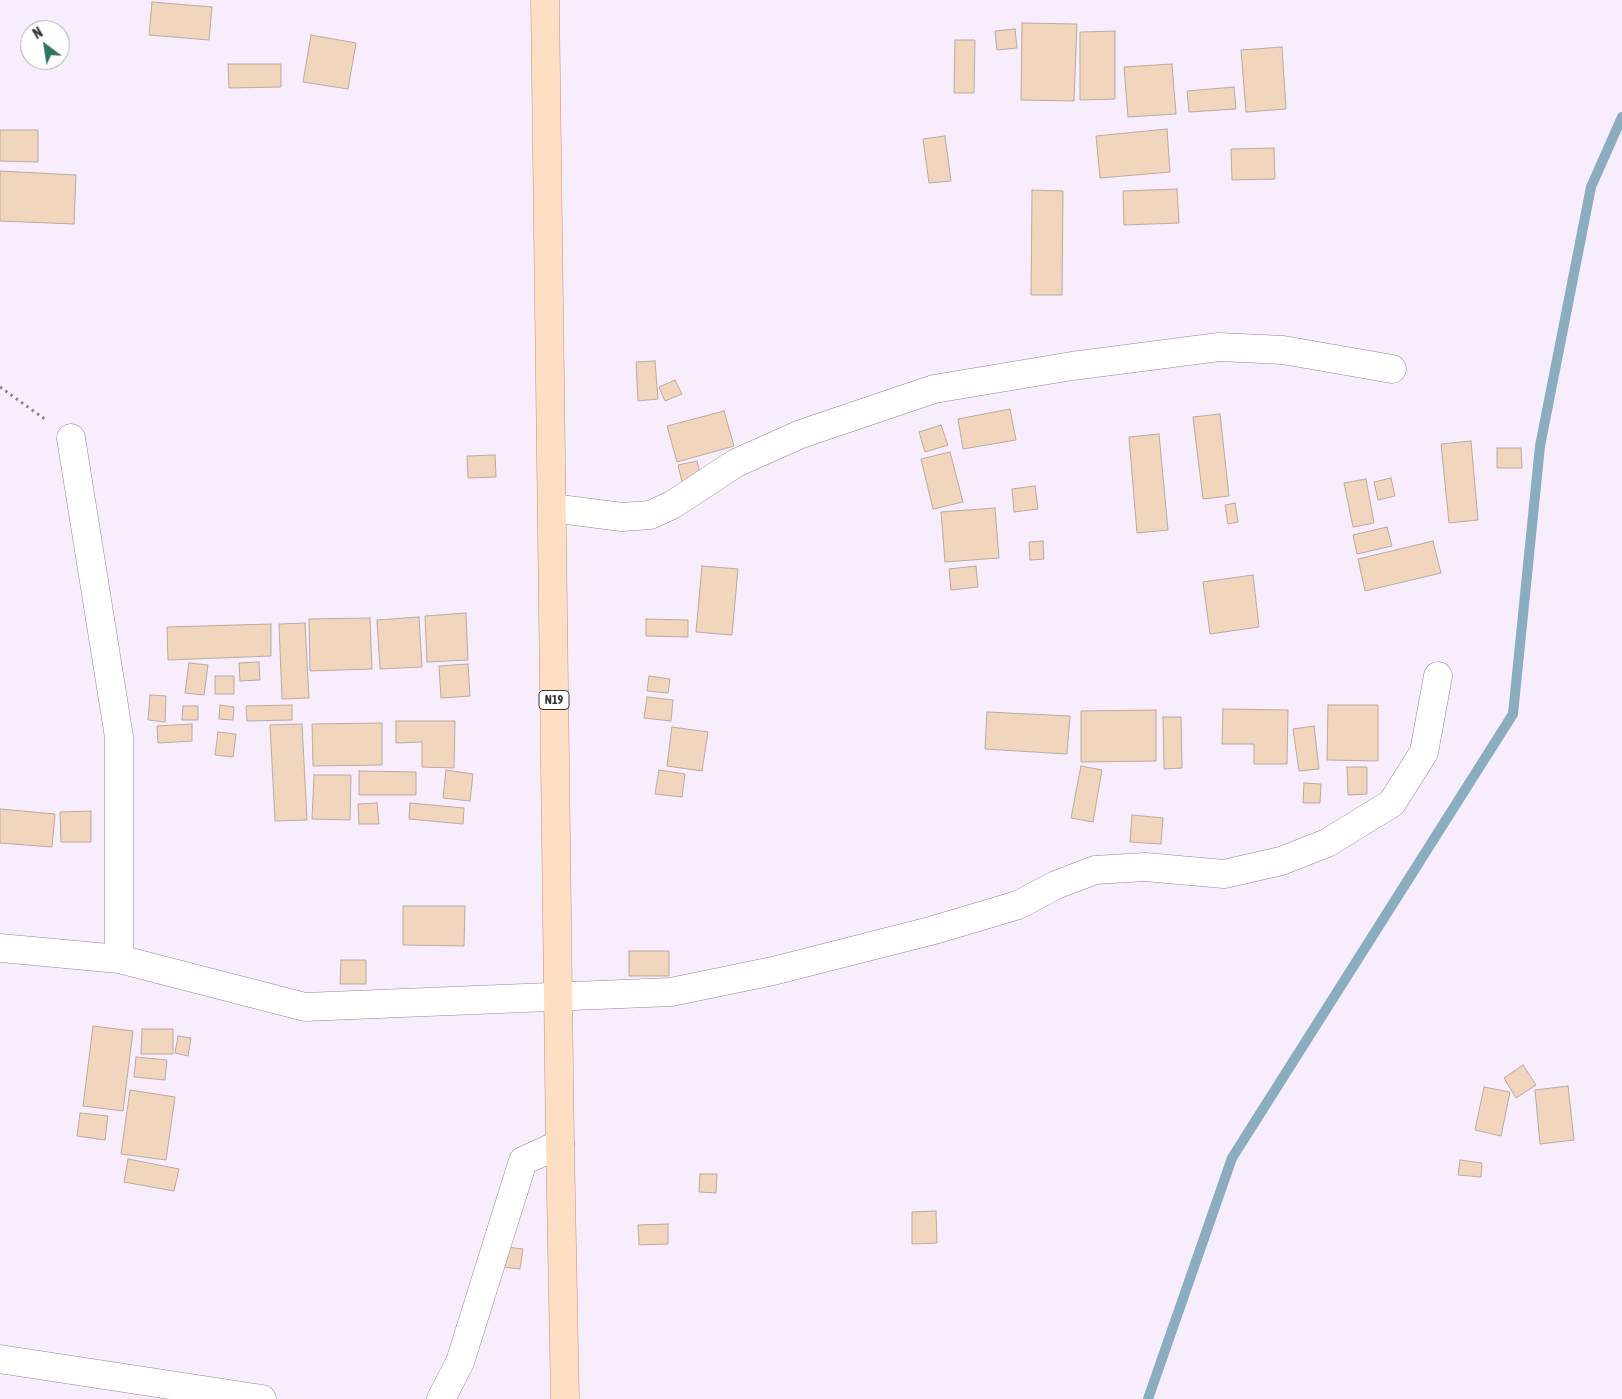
<!DOCTYPE html>
<style>
body{margin:0}
#map{position:relative;width:1622px;height:1399px;overflow:hidden;background:#f8edfd;font-family:"Asap Condensed",sans-serif}
canvas{display:block}
.north{position:absolute;left:20px;top:20px;width:50px;height:50px;box-sizing:border-box;background:#fff;border:1px solid #afadb0;border-radius:50%;rotate:329deg;font-size:14px;font-weight:700;line-height:20px;text-align:center;color:#373339}
.north::after{content:'';display:block;margin:auto;width:18px;height:22px;background:#317364;clip-path:polygon(50% 0,100% 100%,50% 72%,0 100%)}
</style>
<div id="map">
<canvas width="1622" height="1399"></canvas>
<div class="north">N</div>
</div>
<script>
const context = document.querySelector('canvas').getContext('2d');
context.lineJoin = 'round';
const toPath = rows => new Path2D(rows.map(r => 'M' + r).join(''));
function trace(path, color, width, dash) { context.strokeStyle = color; context.lineWidth = width; context.lineCap = dash ? 'butt' : 'round'; context.setLineDash(dash || []); context.stroke(path); }
function paint(path, color) { context.fillStyle = color; context.fill(path, 'evenodd'); }
function drawText(font, color, halo, rows, align = 'center') {
  context.font = font + ' "Asap Condensed",sans-serif'; context.lineWidth = 4.5; context.setLineDash([]); context.textBaseline = 'middle'; context.strokeStyle = halo; context.fillStyle = color; for (const [text, x, y, turn = 0] of rows) {
    context.save(); context.translate(x, y); context.rotate((+turn || 0) * Math.PI / 180); context.textAlign = isNaN(turn) ? turn : align; if (halo) context.strokeText(text, 0, 0); context.fillText(text, 0, 0); context.restore();
  }
}
trace(toPath([
 [1148,1399,1232,1158,1513,714,1540,446,1591,187,1622,117]
]), '#8aaebf', 10);
const building = toPath([
 [152,2,212,7,209,40,149,35,152,2],
 [1022,23,1077,24,1074,101,1021,100,1022,23],
 [1015,29,1017,48,997,50,995,31,1015,29],
 [1115,31,1115,99,1080,100,1080,32,1115,31],
 [311,35,356,43,348,89,303,82,311,35],
 [955,40,975,40,974,93,954,93,955,40],
 [1282,47,1286,109,1246,112,1241,50,1282,47],
 [228,64,281,64,281,87,229,88,228,64],
 [1172,64,1176,114,1128,117,1124,67,1172,64],
 [1234,87,1236,109,1189,112,1187,91,1234,87],
 [1167,129,1170,172,1100,178,1096,136,1167,129],
 [0,130,38,130,38,162,0,161,0,130],
 [945,136,951,181,929,183,923,139,945,136],
 [1274,148,1275,179,1232,180,1231,149,1274,148],
 [0,171,76,175,74,224,0,221,0,171],
 [1177,189,1179,223,1124,225,1123,191,1177,189],
 [1032,190,1063,191,1062,295,1031,295,1032,190],
 [655,361,658,399,638,401,636,362,655,361],
 [675,380,682,394,665,401,659,387,675,380],
 [1010,409,1016,440,963,449,958,419,1010,409],
 [724,411,734,446,677,462,667,426,724,411],
 [1220,414,1229,496,1203,499,1193,417,1220,414],
 [941,425,948,445,925,452,919,432,941,425],
 [1159,434,1168,530,1137,533,1129,437,1159,434],
 [1471,441,1478,520,1449,523,1441,444,1471,441],
 [1497,448,1521,448,1522,468,1497,468,1497,448],
 [950,452,963,502,933,509,921,459,950,452],
 [495,455,496,477,468,478,467,456,495,455],
 [697,461,702,482,683,486,678,465,697,461],
 [1391,478,1395,496,1378,500,1374,482,1391,478],
 [1366,479,1374,523,1353,527,1344,483,1366,479],
 [1035,486,1038,509,1014,512,1012,489,1035,486],
 [1235,503,1238,522,1228,524,1225,505,1235,503],
 [995,508,999,558,945,562,941,512,995,508],
 [1387,527,1392,546,1357,554,1353,535,1387,527],
 [1043,541,1044,559,1030,560,1029,542,1043,541],
 [1433,541,1441,573,1365,591,1358,559,1433,541],
 [702,566,738,569,732,635,696,632,702,566],
 [976,566,978,587,951,590,949,569,976,566],
 [1253,575,1259,627,1210,634,1203,582,1253,575],
 [466,613,468,660,427,662,425,616,466,613],
 [419,617,422,667,380,669,377,620,419,617],
 [370,618,372,669,310,671,309,619,370,618],
 [646,619,688,620,688,637,646,636,646,619],
 [305,623,309,698,282,699,279,624,305,623],
 [271,624,271,656,168,660,167,627,271,624],
 [259,662,260,680,240,681,239,663,259,662],
 [189,663,208,665,204,695,185,693,189,663],
 [468,664,470,696,441,698,439,666,468,664],
 [215,676,234,676,234,694,215,694,215,676],
 [649,676,670,679,668,693,647,691,649,676],
 [150,695,166,696,165,722,148,720,150,695],
 [647,697,673,700,671,721,644,718,647,697],
 [220,705,234,707,233,720,219,719,220,705],
 [292,705,292,720,247,721,246,706,292,705],
 [1328,705,1378,705,1378,761,1327,760,1328,705],
 [183,706,198,706,198,720,182,720,183,706],
 [1223,709,1288,710,1287,764,1254,764,1254,744,1222,744,1223,709],
 [1156,710,1156,761,1081,762,1081,711,1156,710],
 [987,712,1070,716,1067,754,985,749,987,712],
 [1163,717,1181,717,1182,768,1164,769,1163,717],
 [396,721,455,721,454,768,422,767,422,742,396,743,396,721],
 [382,723,382,765,313,766,312,724,382,723],
 [192,724,192,741,158,743,157,726,192,724],
 [302,724,307,820,275,821,270,725,302,724],
 [1314,726,1319,769,1299,771,1293,729,1314,726],
 [672,727,708,732,702,771,667,766,672,727],
 [218,732,236,734,233,757,215,755,218,732],
 [1081,766,1102,770,1093,822,1071,818,1081,766],
 [1347,767,1367,767,1367,794,1348,795,1347,767],
 [446,770,473,774,470,801,443,798,446,770],
 [659,770,685,774,682,797,655,794,659,770],
 [359,771,416,772,416,795,359,795,359,771],
 [314,775,351,775,350,820,312,819,314,775],
 [1304,783,1321,784,1320,803,1303,803,1304,783],
 [377,803,379,824,359,824,358,804,377,803],
 [410,803,464,808,463,824,409,819,410,803],
 [0,809,55,814,52,847,0,843,0,809],
 [91,811,91,842,61,842,60,812,91,811],
 [1132,815,1163,818,1161,844,1130,842,1132,815],
 [403,906,465,906,464,946,403,945,403,906],
 [629,951,669,951,669,976,629,976,629,951],
 [341,960,366,960,366,984,340,984,341,960],
 [93,1026,133,1031,123,1111,83,1106,93,1026],
 [142,1029,173,1029,173,1054,141,1054,142,1029],
 [178,1036,191,1038,188,1056,175,1053,178,1036],
 [136,1057,167,1060,165,1080,134,1077,136,1057],
 [1523,1065,1536,1085,1516,1098,1504,1078,1523,1065],
 [1568,1086,1574,1140,1540,1144,1535,1090,1568,1086],
 [1484,1087,1510,1092,1501,1136,1475,1130,1484,1087],
 [130,1090,175,1097,166,1160,121,1154,130,1090],
 [80,1113,108,1116,105,1140,77,1136,80,1113],
 [128,1159,179,1169,174,1191,124,1182,128,1159],
 [1460,1160,1482,1163,1481,1177,1458,1175,1460,1160],
 [700,1174,717,1174,716,1193,699,1192,700,1174],
 [936,1211,937,1243,912,1244,912,1212,936,1211],
 [668,1224,668,1244,639,1245,638,1225,668,1224],
 [498,1246,523,1249,520,1269,495,1266,498,1246]
]);
paint(building, '#f1d5bc');
trace(building, '#b9ab9f', 1);
const minor = toPath([
 [71,438,119,737,119,959],
 [552,508,622,517,650,515,672,505,736,463,801,434,934,389,1072,366,1219,347,1283,350,1392,369],
 [0,948,119,959,305,1007,671,992,773,971,934,930,1018,905,1056,885,1095,870,1145,867,1224,874,1281,861,1327,843,1392,803,1424,752,1438,676],
 [0,1359,262,1399],
 [441,1399,460,1362,523,1161,560,1144]
]);
const primary = toPath([
 [545,0,560,1144,565,1399]
]);
trace(minor, '#908694', 29);
trace(primary, '#b89479', 29);
trace(toPath([
 [0,387,46,420]
]), '#8e8791', 3, [2.5, 4]);
trace(minor, '#fff', 28);
trace(primary, '#fedfc3', 28);
for (const [x, y, w] of [
 [554,700,30]
]) { const box = new Path2D(); box.roundRect(x - w / 2, y - 9.5, w, 19, 4); context.fillStyle = '#fff'; context.fill(box); trace(box, '#373339', 1); }
drawText('bold 12px', '#373339', null, [
 ["N19",554,700]
]);
</script>
